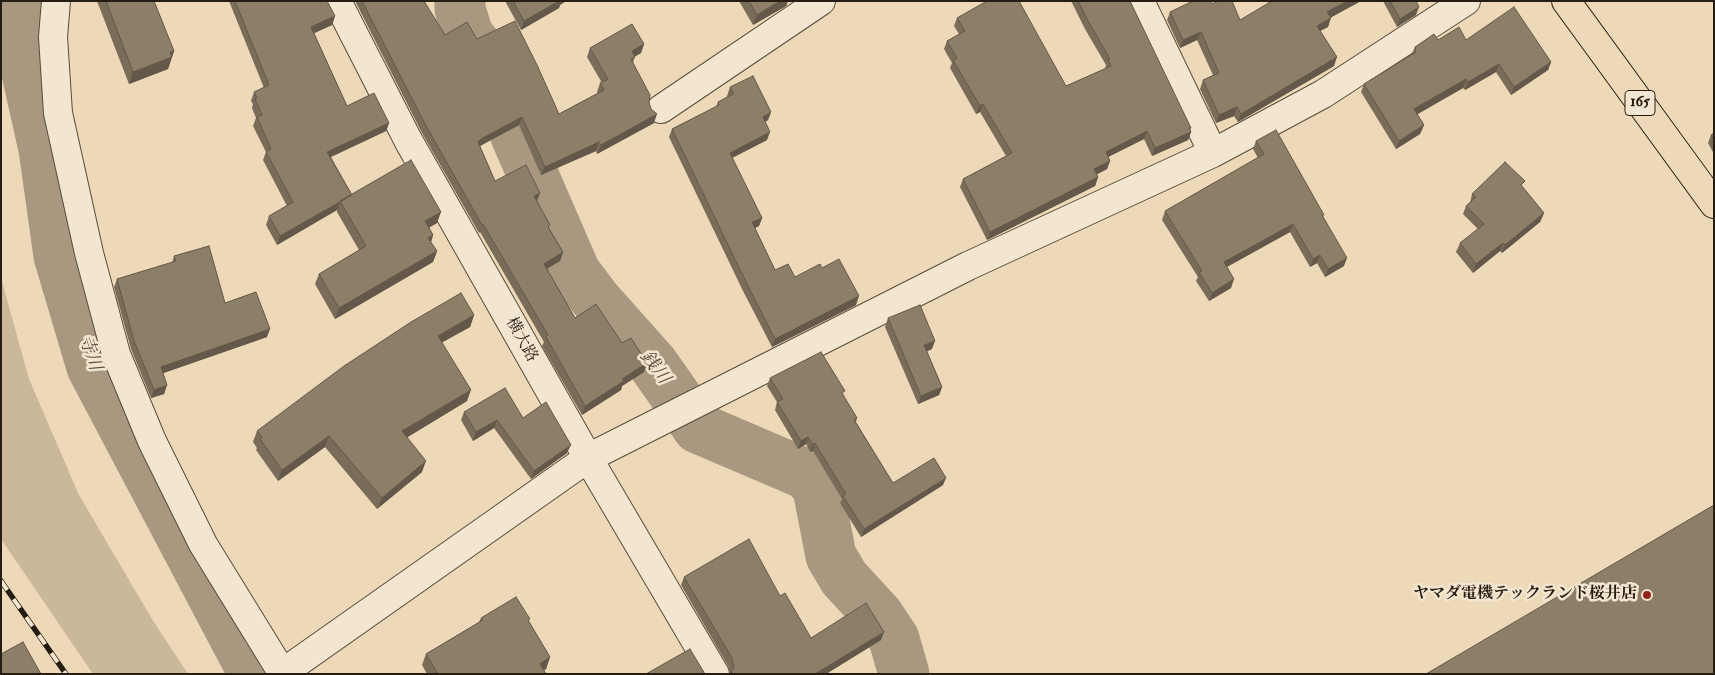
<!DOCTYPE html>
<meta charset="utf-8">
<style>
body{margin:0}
#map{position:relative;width:1715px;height:675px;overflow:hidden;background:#edd8b7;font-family:"IM FELL Double Pica",serif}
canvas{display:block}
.frame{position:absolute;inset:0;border:2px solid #261d12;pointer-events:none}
</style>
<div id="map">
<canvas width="1715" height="675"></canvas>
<div class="frame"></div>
</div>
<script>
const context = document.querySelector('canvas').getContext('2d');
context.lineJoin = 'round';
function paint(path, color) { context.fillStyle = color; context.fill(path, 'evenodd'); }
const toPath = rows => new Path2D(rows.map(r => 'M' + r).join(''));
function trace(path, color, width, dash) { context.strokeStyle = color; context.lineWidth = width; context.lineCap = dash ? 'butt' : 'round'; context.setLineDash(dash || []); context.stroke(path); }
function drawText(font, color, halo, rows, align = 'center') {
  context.font = font + ' "IM FELL Double Pica","Noto Serif JP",serif'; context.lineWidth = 5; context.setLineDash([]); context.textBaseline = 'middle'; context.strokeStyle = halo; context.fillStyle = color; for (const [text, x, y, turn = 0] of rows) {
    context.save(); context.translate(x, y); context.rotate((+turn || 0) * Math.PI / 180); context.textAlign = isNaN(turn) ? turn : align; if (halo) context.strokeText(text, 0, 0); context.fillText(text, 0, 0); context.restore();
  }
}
paint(toPath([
 [1,278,29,379,79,495,152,619,188,674,93,674,1,539]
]), '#cbb89b');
trace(toPath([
 [22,1,20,42,44,149,59,256,92,367,254,674],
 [460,1,460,9,468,35,485,56,502,87,516,136,575,272,596,300,653,364,698,428,808,475,818,489,831,556,844,578,878,615,894,639,904,674]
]), '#a9987f', 51);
const minor = toPath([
 [56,1,53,37,58,113,89,253,116,354,152,441,203,544,283,674],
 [337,1,408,140,588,458,715,674],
 [1140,1,1213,153],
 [661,109,821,1],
 [281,674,588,458,968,266,1213,153,1323,94,1466,1]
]);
const trunk = toPath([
 [1566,1,1714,204]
]);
trace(minor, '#584c3b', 30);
trace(trunk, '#261d12', 30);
trace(minor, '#f3e6d0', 28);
trace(trunk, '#edd8b7', 28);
const rail = toPath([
 [1,581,66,674]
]);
trace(rail, '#261d12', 5.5);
trace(rail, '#f3e6d0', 4, [11]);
paint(toPath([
 [97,1,154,1,174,51,168,69,129,84],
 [229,1,327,1,335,16,332,25,314,33,347,106,389,123,386,131,331,157,352,195,437,223,429,227,433,235,431,242,437,251,433,262,335,319,315,284,319,274,359,250,337,212,337,210,277,245,266,225,269,216,287,206,263,160,266,152,253,126,256,118,252,108,253,104,251,101,254,92,264,88],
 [355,1,424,1,445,35,477,39,559,114,598,93,597,92,600,83,602,83,587,57,590,48,644,44,641,53,635,56,633,63,649,102,654,123,597,154,596,151,541,175,519,125,480,146,495,181,537,201,549,228,563,252,560,261,547,269,575,318,622,343,644,372,622,386,621,390,582,415,542,346,544,342,480,232,479,233,422,133],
 [505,1,566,1,560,5,559,8,521,30],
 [739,1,788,1,786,6,753,25],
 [1071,1,1130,1,1191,132,1188,140,1152,156,1144,139,1108,157,1110,161,1107,169,1096,175,1098,177,1095,186,987,240,960,187,963,179,1006,156,980,112,976,114,950,68,952,63,944,49,947,41,959,34,954,26,957,18,1066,86,1105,69,1106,65,1085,29],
 [1272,1,1361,1,1330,18,1328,27,1320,31,1334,66,1238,122,1234,116,1216,123,1200,89,1203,80,1213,75,1197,40,1180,48,1167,20,1170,12,1212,4,1240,20],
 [1383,1,1417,1,1416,15,1397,27],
 [1438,40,1466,40,1551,62,1548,70,1511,95,1496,72,1465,90,1463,88,1417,114,1424,125,1420,134,1396,149,1361,92,1364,84,1411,55,1415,47],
 [730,87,771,112,768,120,765,122,767,140,732,158,762,218,759,226,755,228,775,270,795,277,822,268,856,305,772,347,743,291,669,137,672,129,716,107,718,102,727,97,727,96],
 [1714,133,1714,154,1708,143,1711,135],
 [1256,141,1323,216,1344,266,1325,277,1317,263,1310,267,1290,232,1227,267,1231,288,1209,301,1196,281,1198,277,1162,220,1165,211,1258,158,1253,149],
 [1523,187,1544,213,1540,222,1502,253,1500,251,1473,273,1456,252,1460,243,1478,229,1463,214,1466,206,1470,203,1472,194],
 [174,256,225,303,267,337,163,373,167,385,164,394,151,398,131,349,114,287,117,279,172,263],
 [474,315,470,327,442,342,467,401,407,437,422,472,377,509,325,447,278,481,256,450,257,448,253,442,257,431],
 [888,318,932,349,927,351,942,387,939,395,918,404,885,327],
 [770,378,843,396,857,418,856,422,893,483,943,485,861,537,840,503,842,499,813,451,810,452,806,444,798,449,775,410,777,402,767,386],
 [464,412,523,418,567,453,531,479,494,428,473,441,461,420],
 [684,577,780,596,811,638,881,640,826,674,730,674,728,666,681,585],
 [481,618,529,622,550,657,546,669,544,670,546,674,427,674,422,665,426,654,479,622]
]), '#796c59');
paint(toPath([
 [559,1,566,1,560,5,559,8,521,30,524,21],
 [780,1,788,1,786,6,753,25,757,15],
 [1348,1,1361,1,1324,21,1327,12],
 [1419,7,1416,15,1397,27,1400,19],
 [335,16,332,25,308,36,311,27],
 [1331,18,1328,27,1314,34,1317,26],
 [1201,32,1197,40,1180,48,1183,40],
 [644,44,641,53,629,60,632,51],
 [174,51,168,69,129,84,133,72],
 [1337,57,1334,66,1238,122,1241,114],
 [1551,62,1548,70,1511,95,1514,87],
 [1499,64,1496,72,1465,90,1468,82],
 [1466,79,1463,88,1411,118,1414,109],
 [983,104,980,112,976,114,980,106],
 [1237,107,1234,116,1216,123,1219,115],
 [771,112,768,120,759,125,763,117],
 [657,114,654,123,597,154,601,145],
 [522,117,519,125,478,147,478,142,481,139],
 [389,123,386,131,324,160,327,152],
 [1424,125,1420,134,1396,149,1399,141],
 [1191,128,1189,133,1191,132,1188,140,1152,156,1155,148],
 [1147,131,1144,139,1102,160,1106,152],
 [770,132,767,140,726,161,730,153],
 [599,142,596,151,541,175,545,167],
 [1110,161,1107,169,1091,177,1094,169],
 [1098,177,1095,186,987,240,990,232],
 [540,193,537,201,530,205,534,196],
 [340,202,337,210,277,245,280,236],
 [441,212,437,223,422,232,425,221],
 [1544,213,1540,222,1502,253,1505,245],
 [762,218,759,226,749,231,752,222],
 [1293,224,1290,232,1221,270,1224,262],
 [433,235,430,246,428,238],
 [1503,243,1500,251,1473,273,1476,264],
 [437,251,433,262,335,319,339,308],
 [563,252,560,261,541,272,544,264],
 [1320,255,1317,263,1310,267,1313,259],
 [1347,258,1344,266,1325,277,1328,269],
 [1234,279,1231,288,1209,301,1212,293],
 [859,296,856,305,772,347,775,339],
 [474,315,470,327,434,347,438,336],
 [270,329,267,337,158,375,161,367],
 [935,341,932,349,921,354,924,345],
 [647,363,644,372,622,386,621,390,582,415,585,406,622,379],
 [167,385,164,394,151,398,154,390],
 [942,387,939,395,918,404,921,396],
 [471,390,467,401,398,443,402,431],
 [497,420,494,428,473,441,476,432],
 [329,436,325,447,278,481,282,470],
 [808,437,806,444,798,449,801,441],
 [815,443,813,451,810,452,813,445],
 [571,445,567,453,531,479,534,471],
 [426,461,422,472,377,509,382,498],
 [946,478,943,485,861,537,864,529],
 [884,632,881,640,826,674,815,674],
 [550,657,546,669,538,674,540,664]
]), '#635849');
const building = toPath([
 [106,1,154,1,174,51,170,52,172,57,133,72,106,1],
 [235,1,327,1,335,16,311,27,347,106,374,93,389,123,327,152,352,195,280,236,269,216,293,202,266,152,271,149,257,117,262,115,255,99,257,98,254,92,269,85,235,1],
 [362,1,424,1,445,35,467,22,477,39,515,21,537,65,559,114,604,90,600,83,608,79,590,48,632,24,644,44,632,51,635,57,631,59,650,95,649,102,651,109,657,114,601,145,599,142,545,167,522,117,481,139,478,142,495,181,526,165,540,193,534,196,550,225,548,227,563,252,544,264,575,318,596,304,622,343,631,338,647,363,622,379,624,381,585,406,546,337,548,335,483,224,482,225,425,124,362,1],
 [513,1,559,1,524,21,513,1],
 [749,1,780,1,757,15,749,1],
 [987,1,1019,1,1066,86,1111,66,1108,60,1110,59,1088,21,1078,1,1130,1,1191,128,1189,128,1191,132,1155,148,1147,131,1106,152,1110,161,1094,169,1098,177,990,232,963,179,1012,153,983,104,980,106,953,60,957,58,947,41,965,31,957,18,987,1],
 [1193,1,1211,1,1212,4,1218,1,1232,1,1240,20,1272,1,1348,1,1327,12,1331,18,1317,26,1337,57,1241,114,1237,107,1219,115,1203,80,1219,73,1201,32,1183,40,1170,12,1193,1],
 [1390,1,1416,1,1419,7,1400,19,1390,1],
 [1514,7,1551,62,1514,87,1499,64,1468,82,1466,79,1414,109,1424,125,1399,141,1364,84,1416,52,1414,50,1416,49,1415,47,1434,34,1438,40,1459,27,1466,40,1514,7],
 [753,76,771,112,763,117,770,132,730,153,762,218,752,222,775,270,788,264,795,277,820,264,822,268,839,259,859,296,775,339,746,282,672,129,719,105,718,102,733,94,730,87,753,76],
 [1276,130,1324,215,1322,215,1347,258,1328,269,1320,255,1313,259,1293,224,1224,262,1234,279,1212,293,1199,272,1202,271,1165,211,1264,154,1256,141,1276,130],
 [1714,133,1714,140,1711,135,1714,133],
 [411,160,441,212,425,221,433,235,428,238,437,251,339,308,319,274,366,246,340,201,411,160],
 [1505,162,1525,181,1521,185,1544,213,1505,245,1503,243,1476,264,1460,243,1484,224,1466,206,1476,197,1472,194,1505,162],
 [209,246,225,303,256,292,270,329,161,367,167,385,154,390,134,341,117,279,176,261,174,256,209,246],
 [461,293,474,315,438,336,471,390,402,431,426,461,382,498,329,436,282,470,260,439,262,437,257,431,344,366,411,322,461,293],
 [920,305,935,341,924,345,942,387,921,396,888,318,920,305],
 [821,352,845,391,842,393,857,418,854,420,893,483,934,458,946,478,864,529,843,496,846,494,815,443,813,445,808,437,801,441,777,402,783,399,770,378,821,352],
 [505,388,523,418,546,402,571,445,534,471,497,420,476,432,464,412,505,388],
 [1714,505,1714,674,1426,674,1714,505],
 [749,539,780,596,785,593,811,638,866,603,884,632,815,674,731,674,734,666,732,658,684,577,749,539],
 [516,597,530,619,528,620,550,657,540,664,546,674,438,674,426,654,483,620,481,618,516,597],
 [23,642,41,674,1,674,1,654,23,642],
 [690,649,705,674,646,674,690,649]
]);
paint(building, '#8d7e68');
trace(building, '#635849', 1);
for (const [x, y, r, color] of [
 [1647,595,5,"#8f2418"]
]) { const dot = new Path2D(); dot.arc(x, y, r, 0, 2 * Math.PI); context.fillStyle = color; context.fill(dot); trace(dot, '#f3e6d0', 2); }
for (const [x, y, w] of [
 [1640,103,30]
]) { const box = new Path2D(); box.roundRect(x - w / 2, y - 12.5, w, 25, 4); context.fillStyle = '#f3e6d0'; context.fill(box); trace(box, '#261d12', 1); }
drawText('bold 15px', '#261d12', null, [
 ["165",1640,103]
]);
drawText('16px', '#261d12', '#f3e6d0', [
 ["横大路",521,340,61]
]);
drawText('bold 16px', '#261d12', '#f3e6d0', [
 ["ヤマダ電機テックランド桜井店",1637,595]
], 'right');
drawText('italic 18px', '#5a4e3e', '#f3e6d0', [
 ["寺川",89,353,71],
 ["銭川",654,368,53]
]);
</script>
